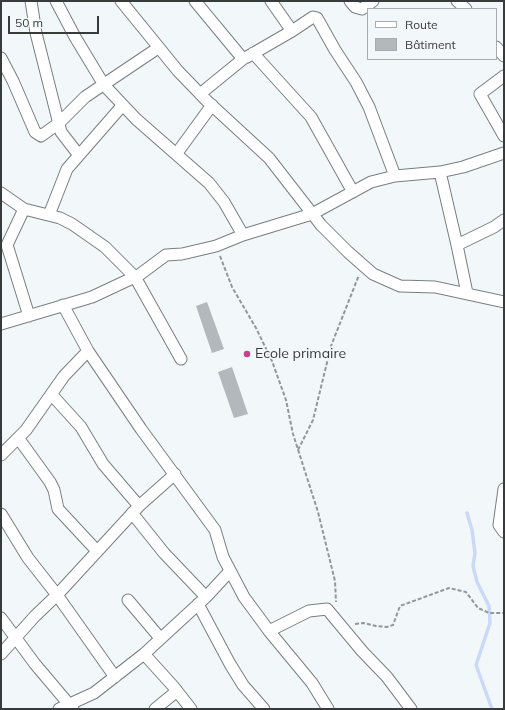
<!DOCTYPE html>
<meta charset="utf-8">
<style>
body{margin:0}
#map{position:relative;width:505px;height:710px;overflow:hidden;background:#f2f8fa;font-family:Mulish,sans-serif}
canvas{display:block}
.frame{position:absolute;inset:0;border:2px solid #383b3b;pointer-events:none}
.legend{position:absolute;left:367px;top:8px;width:130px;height:52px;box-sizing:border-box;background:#f2f8fa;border:1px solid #a8acae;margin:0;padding:5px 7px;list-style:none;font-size:12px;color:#383b3b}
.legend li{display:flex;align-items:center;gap:8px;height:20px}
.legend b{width:20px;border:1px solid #a8acae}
.scale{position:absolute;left:8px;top:16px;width:91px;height:18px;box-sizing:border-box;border:2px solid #383b3b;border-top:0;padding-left:5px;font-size:12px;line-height:14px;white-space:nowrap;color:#383b3b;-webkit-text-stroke:3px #f2f8fa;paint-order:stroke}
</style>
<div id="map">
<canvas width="505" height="710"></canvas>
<div class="frame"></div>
<ul class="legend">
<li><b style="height:5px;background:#fff"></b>Route</li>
<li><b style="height:11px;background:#b3b8bc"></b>Bâtiment</li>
</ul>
<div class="scale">50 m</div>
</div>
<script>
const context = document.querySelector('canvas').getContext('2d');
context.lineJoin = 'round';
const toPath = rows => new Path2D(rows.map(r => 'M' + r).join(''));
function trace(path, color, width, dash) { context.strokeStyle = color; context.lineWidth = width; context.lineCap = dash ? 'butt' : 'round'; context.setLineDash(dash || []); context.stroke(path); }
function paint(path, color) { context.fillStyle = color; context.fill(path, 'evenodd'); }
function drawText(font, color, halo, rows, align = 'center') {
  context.font = font + ' Mulish,sans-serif'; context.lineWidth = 3.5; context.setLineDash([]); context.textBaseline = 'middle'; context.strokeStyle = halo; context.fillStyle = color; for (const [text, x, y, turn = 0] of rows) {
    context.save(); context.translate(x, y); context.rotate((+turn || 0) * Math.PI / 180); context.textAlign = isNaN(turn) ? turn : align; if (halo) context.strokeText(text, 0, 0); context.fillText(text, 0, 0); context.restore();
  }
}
trace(toPath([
 [467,513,472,530,475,553,473,566,477,582,489,606,490,623,476,665,492,709]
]), '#cbd9f9', 3.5);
paint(toPath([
 [207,302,224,349,212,353,196,306],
 [232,367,248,414,234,418,218,372]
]), '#b3b8bc');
const minor = toPath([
 [31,1,36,33,61,132,78,154],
 [56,1,75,37,104,85,136,119,209,183,224,202,243,235],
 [121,1,178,71,206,100,269,158,321,225,348,252,373,274,400,286,435,287,504,302],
 [195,1,243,59,200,94],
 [271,1,292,31,313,17,317,18,335,50,356,82,369,107,395,176],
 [350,1,355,7,362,9,373,1],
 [457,1,466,9],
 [496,47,504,56],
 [253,53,311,117,353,192],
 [247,57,292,31],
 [1,58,13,81,35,132,41,136,59,123,85,97,158,48],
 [504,76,480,94,504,136],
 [177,153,212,105],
 [440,172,457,245],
 [1,193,24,209,60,218,72,224,105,247,135,277,181,359],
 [24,209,7,245,29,316],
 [49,215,67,169,122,106],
 [467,293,457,245,494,227,504,220],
 [63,305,88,351,141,429,215,530,223,557,244,597,269,631,312,683,328,709],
 [1,324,92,297,139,275,166,255,182,254,216,246,243,235,312,214,371,182,395,176,440,172,463,167,504,153],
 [52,395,81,427,103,464,139,506],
 [19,439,50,482,54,490,58,509,97,551],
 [1,455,26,430,64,376,88,351],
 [504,489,499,525,504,532],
 [132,513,164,553,206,597],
 [1,514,28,558,57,595,115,677],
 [128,600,160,638],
 [198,604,230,664,243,685,264,709],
 [1,618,35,664,73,709],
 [269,631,309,611,327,609,362,651,387,677,411,709],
 [1,654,35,616,57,595,139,506,175,474],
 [59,709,94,693,144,654],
 [155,709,177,691],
 [191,709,173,686,144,654,206,597,230,571]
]);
trace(minor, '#797e80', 13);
trace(toPath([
 [220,256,232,287,256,328,272,361,286,400,293,434,318,512,335,581,336,602],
 [298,450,313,420,331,346,359,275],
 [355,624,364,623,376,626,387,627,393,625,400,606,449,588,466,592,478,608,489,613,504,613]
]), '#939798', 2, [4, 2]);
trace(minor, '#fff', 11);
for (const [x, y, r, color] of [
 [247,354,4,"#c5438a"]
]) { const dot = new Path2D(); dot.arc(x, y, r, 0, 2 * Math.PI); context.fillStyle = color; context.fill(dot); trace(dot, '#f2f8fa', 1.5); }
drawText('14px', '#383b3b', '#f2f8fa', [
 ["Ecole primaire",255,354]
], 'left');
</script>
